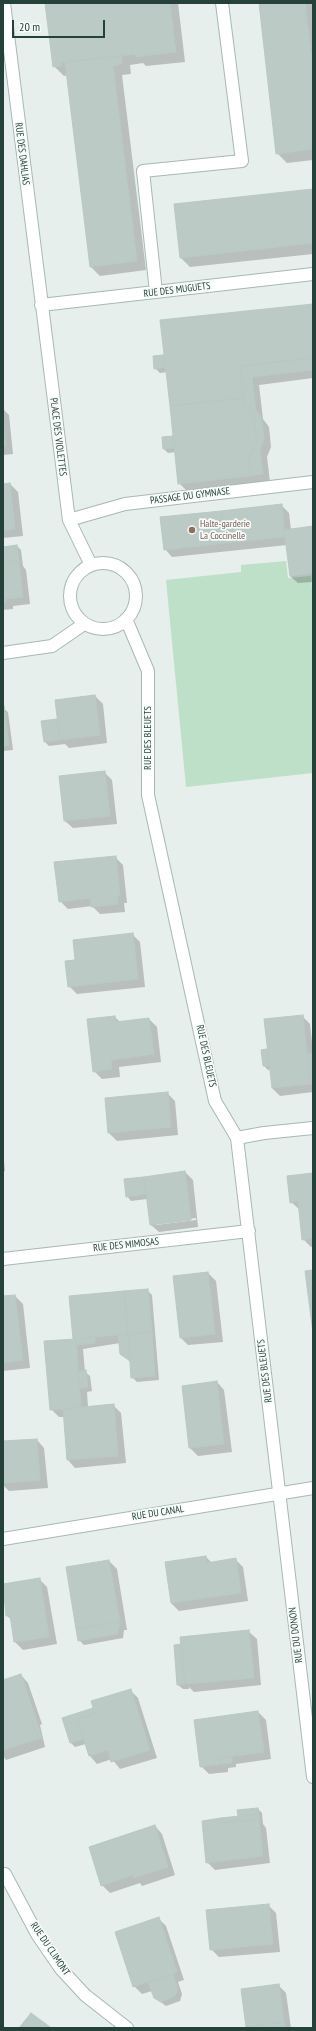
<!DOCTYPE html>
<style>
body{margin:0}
#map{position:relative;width:316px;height:2031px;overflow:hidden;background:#e6efeb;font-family:"PT Sans Narrow",sans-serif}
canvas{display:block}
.frame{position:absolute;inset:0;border:4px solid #24423a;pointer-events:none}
.scale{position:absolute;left:12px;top:20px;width:93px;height:18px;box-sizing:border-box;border:2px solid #24423a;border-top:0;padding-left:5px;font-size:12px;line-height:14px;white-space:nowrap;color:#24423a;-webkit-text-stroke:3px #f7fbf9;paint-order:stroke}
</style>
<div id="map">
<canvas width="316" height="2031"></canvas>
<div class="frame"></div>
<div class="scale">20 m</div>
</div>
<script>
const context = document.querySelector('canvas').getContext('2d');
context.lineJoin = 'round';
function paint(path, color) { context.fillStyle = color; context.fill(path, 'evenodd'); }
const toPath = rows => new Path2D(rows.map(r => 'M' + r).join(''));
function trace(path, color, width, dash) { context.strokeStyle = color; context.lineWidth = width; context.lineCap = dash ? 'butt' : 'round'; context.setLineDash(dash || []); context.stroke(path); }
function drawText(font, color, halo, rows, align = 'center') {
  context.font = font + ' "PT Sans Narrow",sans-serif'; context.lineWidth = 3.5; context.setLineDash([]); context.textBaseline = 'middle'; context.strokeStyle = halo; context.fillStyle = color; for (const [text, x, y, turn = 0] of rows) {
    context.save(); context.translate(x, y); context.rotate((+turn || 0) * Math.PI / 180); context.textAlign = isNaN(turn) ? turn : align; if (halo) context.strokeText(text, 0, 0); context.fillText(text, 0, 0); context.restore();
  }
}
paint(toPath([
 [286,561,288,578,311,576,313,600,313,773,186,787,166,580,241,572,241,565]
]), '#bfe0c8');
paint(toPath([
 [46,3,178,3,185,62,146,66,143,63,130,65,131,74,122,75,146,270,100,276,91,267,68,75,64,76,54,66],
 [260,3,313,3,313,160,287,163,277,153],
 [313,190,313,254,190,267,180,257],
 [313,305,313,378,259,385,263,419,269,427,271,447,267,457,270,482,189,493,179,483,176,452,168,453,164,449,172,437,174,439,167,372,160,373,155,368,163,356,165,357],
 [3,409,9,415,13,454,3,455],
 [10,484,18,492,23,536,3,538,3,485],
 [281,505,289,513,291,530,313,527,313,582,298,583,290,576,287,545,172,557,165,549],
 [17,546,21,550,23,566,26,570,30,604,13,606,13,609,3,610,3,548],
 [95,696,103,704,107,743,69,748,65,744,49,746,45,742,42,722,58,720],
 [3,708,8,712,13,750,3,751],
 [104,772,112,780,117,824,73,828,65,821],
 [115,857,123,865,127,903,124,903,125,912,100,914,92,906,68,909,60,901],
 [132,934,140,942,145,987,77,994,69,986,76,961],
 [302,1016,310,1024,313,1051,313,1092,280,1096,272,1088,271,1070,268,1070,264,1066,262,1051,268,1050],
 [115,1017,120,1022,149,1019,157,1027,161,1062,119,1067,120,1077,102,1079,94,1071],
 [167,1093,175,1101,178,1135,117,1141,109,1133],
 [3,1151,5,1171,3,1172],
 [185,1172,193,1180,198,1227,159,1232,151,1225,147,1199,131,1201,127,1196,144,1178],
 [196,1218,196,1220,156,1225,156,1223],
 [313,1174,313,1247,311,1247,303,1239,300,1210,291,1202],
 [208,1273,216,1281,223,1342,188,1345,181,1338],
 [147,1290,152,1295,159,1380,137,1382,132,1377,131,1362,121,1354,120,1343,83,1349,85,1372,90,1376,92,1391,87,1392,88,1407,113,1405,121,1413,126,1463,75,1468,68,1460,64,1417,59,1417,51,1409,74,1340,70,1296],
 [15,1296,23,1304,30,1368,3,1371,3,1297],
 [217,1382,224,1390,232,1452,198,1456,190,1448,183,1386],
 [37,1440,44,1448,48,1488,9,1491,3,1485,3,1442],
 [206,1557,212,1563,236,1560,243,1567,248,1601,179,1611,171,1603],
 [109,1561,117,1569,127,1630,124,1630,123,1638,84,1645,79,1640,67,1568],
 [39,1579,47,1587,57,1644,23,1650,15,1642,12,1620,7,1616,3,1585],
 [249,1632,257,1639,261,1685,194,1692,189,1687,189,1689,183,1689,178,1685,175,1646],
 [21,1675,28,1683,42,1724,40,1725,45,1747,6,1760,3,1756,3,1681],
 [130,1690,138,1698,157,1758,120,1769,112,1759,97,1764,90,1756,86,1744,75,1747,71,1743,63,1718,94,1709],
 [258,1712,266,1720,271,1759,236,1764,236,1767,228,1768,228,1772,209,1774,201,1766],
 [258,1809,262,1813,263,1824,266,1828,270,1863,215,1870,207,1862,239,1817,238,1811],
 [155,1826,162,1834,175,1875,142,1886,140,1883,110,1893,102,1885],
 [268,1905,276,1913,280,1952,219,1957,211,1949],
 [158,1918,166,1926,184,1980,178,1982,182,1994,180,2001,166,2006,155,1998,152,1991,142,1994,134,1986],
 [278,1985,286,1993,291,2028,247,2028]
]), '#0003');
const building = toPath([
 [45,3,170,3,176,52,136,57,135,54,121,56,65,62,61,63,62,66,53,67,45,3],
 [259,3,305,3,313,69,313,149,276,154,259,3],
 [121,56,122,64,113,66,137,261,90,267,65,62,121,56],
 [313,189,313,243,180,258,174,204,313,189],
 [313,304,313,358,240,366,244,398,170,406,160,320,313,304],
 [164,355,165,367,154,369,153,356,164,355],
 [313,358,313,370,252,377,256,410,262,418,264,439,260,449,263,474,251,476,249,457,257,443,254,418,244,405,240,366,313,358],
 [244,398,244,405,254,418,257,443,249,457,251,476,178,484,170,406,244,398],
 [3,422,6,446,3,446,3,422],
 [173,436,174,448,163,449,162,437,173,436],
 [10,483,15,529,3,530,3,484,10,483],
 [282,504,285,537,224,543,221,511,282,504],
 [221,511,224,543,164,550,160,517,221,511],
 [313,526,313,573,290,576,284,530,313,526],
 [17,545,19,561,3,563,3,547,17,545],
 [19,561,23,597,6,599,6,601,3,602,3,563,19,561],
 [95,695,100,735,60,740,55,700,95,695],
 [4,706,9,745,3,746,3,707,4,706],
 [57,719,60,740,44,742,41,721,57,719],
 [105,771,110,816,64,821,59,776,105,771],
 [116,856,120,895,117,896,118,904,91,907,90,898,59,902,54,862,116,856],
 [133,933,138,979,68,987,65,961,75,960,73,940,133,933],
 [303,1015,310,1084,272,1088,264,1019,303,1015],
 [115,1016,116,1022,149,1018,154,1054,111,1060,112,1069,93,1072,87,1019,115,1016],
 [267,1049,269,1066,263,1066,261,1050,267,1049],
 [313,1053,313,1084,310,1084,307,1054,313,1053],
 [168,1092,171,1127,108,1133,105,1098,168,1092],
 [185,1171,191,1220,150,1225,144,1177,185,1171],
 [313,1173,313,1238,302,1240,298,1201,290,1203,287,1176,313,1173],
 [144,1177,146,1194,126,1197,124,1179,144,1177],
 [313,1270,313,1333,305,1271,313,1270],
 [208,1272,215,1334,180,1338,173,1276,208,1272],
 [148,1289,152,1332,128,1334,124,1291,148,1289],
 [124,1291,128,1334,73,1339,69,1296,124,1291],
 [15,1295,23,1360,3,1363,3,1296,15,1295],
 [152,1332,155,1376,131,1378,128,1334,152,1332],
 [128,1334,130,1361,120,1354,118,1335,128,1334],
 [95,1337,95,1343,76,1345,76,1339,95,1337],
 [76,1339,81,1407,50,1410,44,1341,76,1339],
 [86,1370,88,1387,80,1388,79,1371,86,1370],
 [217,1381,224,1444,189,1448,182,1386,217,1381],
 [114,1404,118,1456,67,1460,63,1409,114,1404],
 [37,1439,40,1480,3,1483,3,1441,37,1439],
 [206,1556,207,1563,236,1558,241,1593,171,1603,165,1562,206,1556],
 [109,1560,120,1622,76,1629,66,1567,109,1560],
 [40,1578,49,1637,14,1642,10,1615,6,1616,3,1584,40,1578],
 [120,1622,118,1634,78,1641,76,1629,120,1622],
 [249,1630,254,1678,185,1684,180,1637,249,1630],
 [181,1644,185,1684,177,1685,174,1645,181,1644],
 [21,1674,35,1716,31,1718,38,1739,3,1750,3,1680,21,1674],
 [131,1689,150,1750,111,1762,108,1750,89,1756,77,1719,95,1714,91,1701,131,1689],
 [93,1708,95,1714,77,1719,84,1739,70,1743,62,1718,93,1708],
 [258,1711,264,1752,220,1758,221,1764,200,1767,194,1720,258,1711],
 [35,1716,42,1738,38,1739,31,1718,35,1716],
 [232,1756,232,1763,221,1764,220,1758,232,1756],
 [258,1808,259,1814,238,1816,237,1810,258,1808],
 [259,1814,259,1819,222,1823,221,1818,259,1814],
 [221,1818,222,1823,259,1819,263,1856,206,1863,202,1821,221,1818],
 [155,1825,168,1867,134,1878,133,1875,101,1886,89,1847,155,1825],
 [269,1904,273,1944,210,1950,206,1910,269,1904],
 [159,1917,177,1972,133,1987,115,1932,159,1917],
 [173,1974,178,1989,175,1996,161,2002,154,1998,148,1982,173,1974],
 [279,1984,284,2022,246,2027,241,1989,279,1984],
 [31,2013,46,2024,51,2028,19,2028,31,2013],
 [284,2022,285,2028,246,2028,246,2027,284,2022]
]);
paint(building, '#bbcac4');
trace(building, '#b8c9c2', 1);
const minor = toPath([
 [4,3,69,520,91,565],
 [156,292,143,171,242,161,222,3],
 [41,305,313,274],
 [69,520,125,504,313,482],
 '70 596a33 33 0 1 1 66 0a33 33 0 1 1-66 0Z',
 [126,619,148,671,148,795,215,1101,237,1138,313,1777],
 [3,653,52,646,84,624],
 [237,1138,264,1133,313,1128],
 [3,1259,249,1231],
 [3,1539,313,1488],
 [5,1874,37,1934,61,1969,85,1995,127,2028]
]);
trace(minor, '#a8b8b2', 14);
trace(minor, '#fff', 12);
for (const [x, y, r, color] of [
 [192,530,4,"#8d6e63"]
]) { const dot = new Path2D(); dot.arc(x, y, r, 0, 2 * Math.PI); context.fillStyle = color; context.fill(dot); trace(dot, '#f7fbf9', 1.5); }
drawText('10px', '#24423a', '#f7fbf9', [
 ["RUE DES DAHLIAS",22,154,83],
 ["RUE DES MUGUETS",177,290,-7],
 ["PLACE DES VIOLETTES",58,437,83],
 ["PASSAGE DU GYMNASE",190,496,-7],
 ["RUE DES BLEUETS",148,738,-90],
 ["RUE DES BLEUETS",206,1056,78],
 ["RUE DES MIMOSAS",126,1245,-6],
 ["RUE DES BLEUETS",265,1371,-97],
 ["RUE DU CANAL",158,1513,-9],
 ["RUE DU DONON",296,1635,-97],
 ["RUE DU CLIMONT",50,1949,56]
]);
drawText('10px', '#785e54', '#f7fbf9', [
 ["Halte-garderie",200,524],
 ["La Coccinelle",200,536]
], 'left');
</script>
